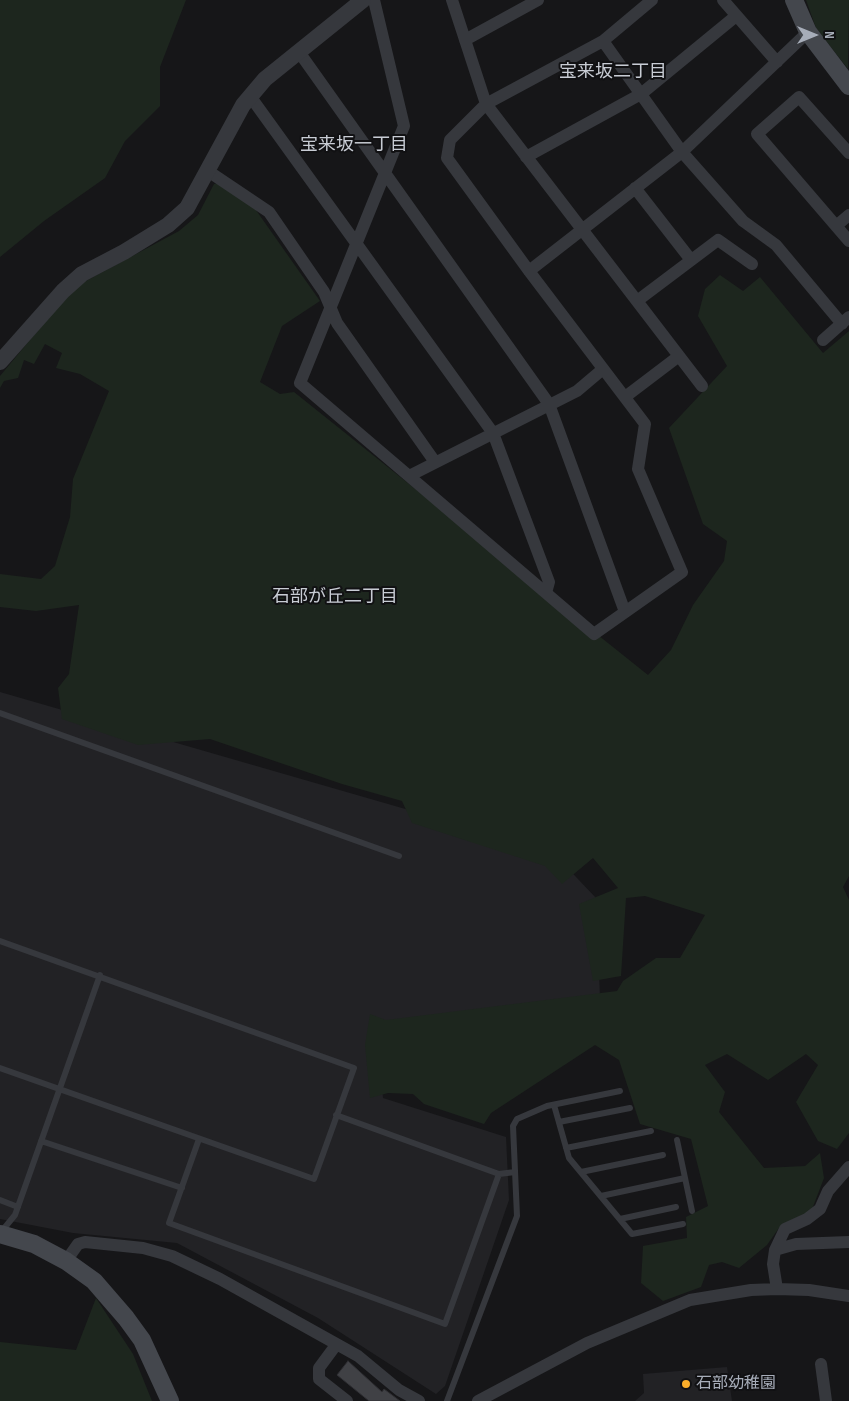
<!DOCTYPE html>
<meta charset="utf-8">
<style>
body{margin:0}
#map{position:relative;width:849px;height:1401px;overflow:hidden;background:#161618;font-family:"Sofia Sans Condensed",sans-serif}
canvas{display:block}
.north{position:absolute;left:789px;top:10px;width:50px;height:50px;-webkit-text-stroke:4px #111113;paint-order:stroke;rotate:90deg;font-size:14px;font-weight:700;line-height:20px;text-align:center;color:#a7adb9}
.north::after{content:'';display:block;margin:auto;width:18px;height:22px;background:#a7adb9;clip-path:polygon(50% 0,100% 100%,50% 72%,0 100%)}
</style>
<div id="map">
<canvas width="849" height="1401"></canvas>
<div class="north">N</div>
</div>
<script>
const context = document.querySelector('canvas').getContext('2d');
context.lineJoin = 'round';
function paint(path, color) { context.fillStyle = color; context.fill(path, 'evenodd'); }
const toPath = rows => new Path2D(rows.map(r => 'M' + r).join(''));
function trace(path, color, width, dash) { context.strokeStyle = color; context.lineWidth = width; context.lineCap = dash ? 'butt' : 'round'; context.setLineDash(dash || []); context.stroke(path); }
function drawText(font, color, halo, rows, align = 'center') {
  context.font = font + ' "Sofia Sans Condensed","Noto Sans JP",sans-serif'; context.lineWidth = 4; context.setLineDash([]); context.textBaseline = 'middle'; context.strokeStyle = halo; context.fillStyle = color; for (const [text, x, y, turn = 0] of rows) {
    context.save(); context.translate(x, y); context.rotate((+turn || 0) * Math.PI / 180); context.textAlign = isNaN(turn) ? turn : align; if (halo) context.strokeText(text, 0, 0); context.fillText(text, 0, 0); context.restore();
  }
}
paint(toPath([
 [0,692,440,819,558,858,596,898,600,998,377,1029,383,1098,506,1137,509,1200,445,1386,436,1394,318,1318,177,1243,73,1233,0,1219],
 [727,1367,732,1401,635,1401,644,1393,643,1374]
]), '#222225');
paint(toPath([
 [0,0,186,0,160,67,160,106,125,141,105,178,44,221,0,257],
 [806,0,849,0,848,69,816,28],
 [219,183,251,203,320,301,282,326,260,382,280,394,294,392,648,675,671,650,693,605,724,561,727,541,703,524,669,428,727,366,698,316,705,289,720,275,743,291,760,277,823,353,849,331,849,876,843,887,849,900,849,1133,837,1149,818,1141,796,1102,818,1065,806,1054,768,1080,727,1054,705,1065,725,1092,719,1112,764,1168,805,1166,820,1153,824,1178,811,1212,779,1228,767,1245,739,1268,722,1262,709,1265,701,1287,663,1301,641,1283,643,1246,687,1238,686,1217,708,1206,691,1139,640,1124,619,1060,595,1045,491,1113,484,1124,424,1104,413,1094,388,1093,370,1098,365,1045,370,1014,386,1020,617,991,623,981,656,958,680,958,705,915,645,896,626,898,621,976,593,981,579,904,618,888,593,858,562,884,545,866,412,823,402,801,342,784,210,739,138,745,62,719,58,688,69,674,79,605,36,611,0,607,0,574,41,579,55,566,70,517,73,479,109,391,80,374,56,368,62,353,45,344,34,364,24,360,18,378,4,381,0,388,0,376,59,305,82,283,179,231,198,215,214,184],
 [96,1298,133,1354,152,1401,0,1401,0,1342,76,1350]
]), '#1d261e');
const building = toPath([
 [348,1361,382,1392,384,1389,400,1401,369,1401,337,1375,348,1361]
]);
paint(building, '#404145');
trace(building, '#303034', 1);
trace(toPath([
 [0,713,399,856],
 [0,941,354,1068,314,1179,0,1068],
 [554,1105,569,1158,632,1234,683,1224],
 [336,1115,499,1174,515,1172],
 [559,1122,630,1108],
 [199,1139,169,1223,445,1324,499,1174],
 [677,1140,692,1211],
 [41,1141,182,1188],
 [566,1148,651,1131],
 [581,1172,663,1155],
 [601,1196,685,1178],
 [0,1200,18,1207],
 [620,1219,676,1207],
 [1,1232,15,1215,100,975],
 [447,1401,517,1216,513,1126,517,1119,547,1106,620,1091]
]), '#36383d', 6);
trace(toPath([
 [374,0,404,126,300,383,594,634,682,572,638,469,645,424,529,271,447,158,450,140,486,104,603,41,652,0],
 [452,0,486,104,702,386],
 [723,0,777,62],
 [465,40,538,0],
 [603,41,682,152,743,221,776,245,842,324],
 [299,52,549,404,625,612],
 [250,96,493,433,549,582,546,593],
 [849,153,799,97,757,134,849,241],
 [526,157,641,94,736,16],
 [208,171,269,212,324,292,337,323,435,462],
 [635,188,691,260],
 [836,226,849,215],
 [529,271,682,152,808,32],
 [637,301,718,240,752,264],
 [823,340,849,317],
 [625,397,679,356],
 [409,476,577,391,603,369],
 [775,1250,796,1244,849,1242],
 [66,1261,78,1244,85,1242,143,1248,172,1256,220,1279,358,1356,399,1390,419,1401],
 [777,1289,773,1264,775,1250,785,1229,807,1219,820,1209,828,1191,849,1167],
 [336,1345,319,1368,319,1379,347,1401],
 [821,1364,826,1401],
 [478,1401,587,1343,690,1300,751,1290,777,1289,809,1290,849,1296]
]), '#36383d', 12);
trace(toPath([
 [0,362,63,291,82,274,124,252,168,225,187,208,243,105,265,79,363,0]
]), '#36383d', 16);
trace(toPath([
 [794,0,808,32,849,86],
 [0,1234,34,1244,66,1261,94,1281,126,1318,142,1340,170,1401]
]), '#44474d', 18);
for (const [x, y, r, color] of [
 [686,1384,5,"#fcae2a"]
]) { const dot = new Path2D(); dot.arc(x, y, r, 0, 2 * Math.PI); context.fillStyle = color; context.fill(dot); trace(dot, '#111113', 2); }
drawText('16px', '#a7adb9', '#111113', [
 ["石部幼稚園",696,1384]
], 'left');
drawText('18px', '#c8ccd4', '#111113', [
 ["宝来坂二丁目",613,72],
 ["宝来坂一丁目",354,145],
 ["石部が丘二丁目",335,597]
]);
</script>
